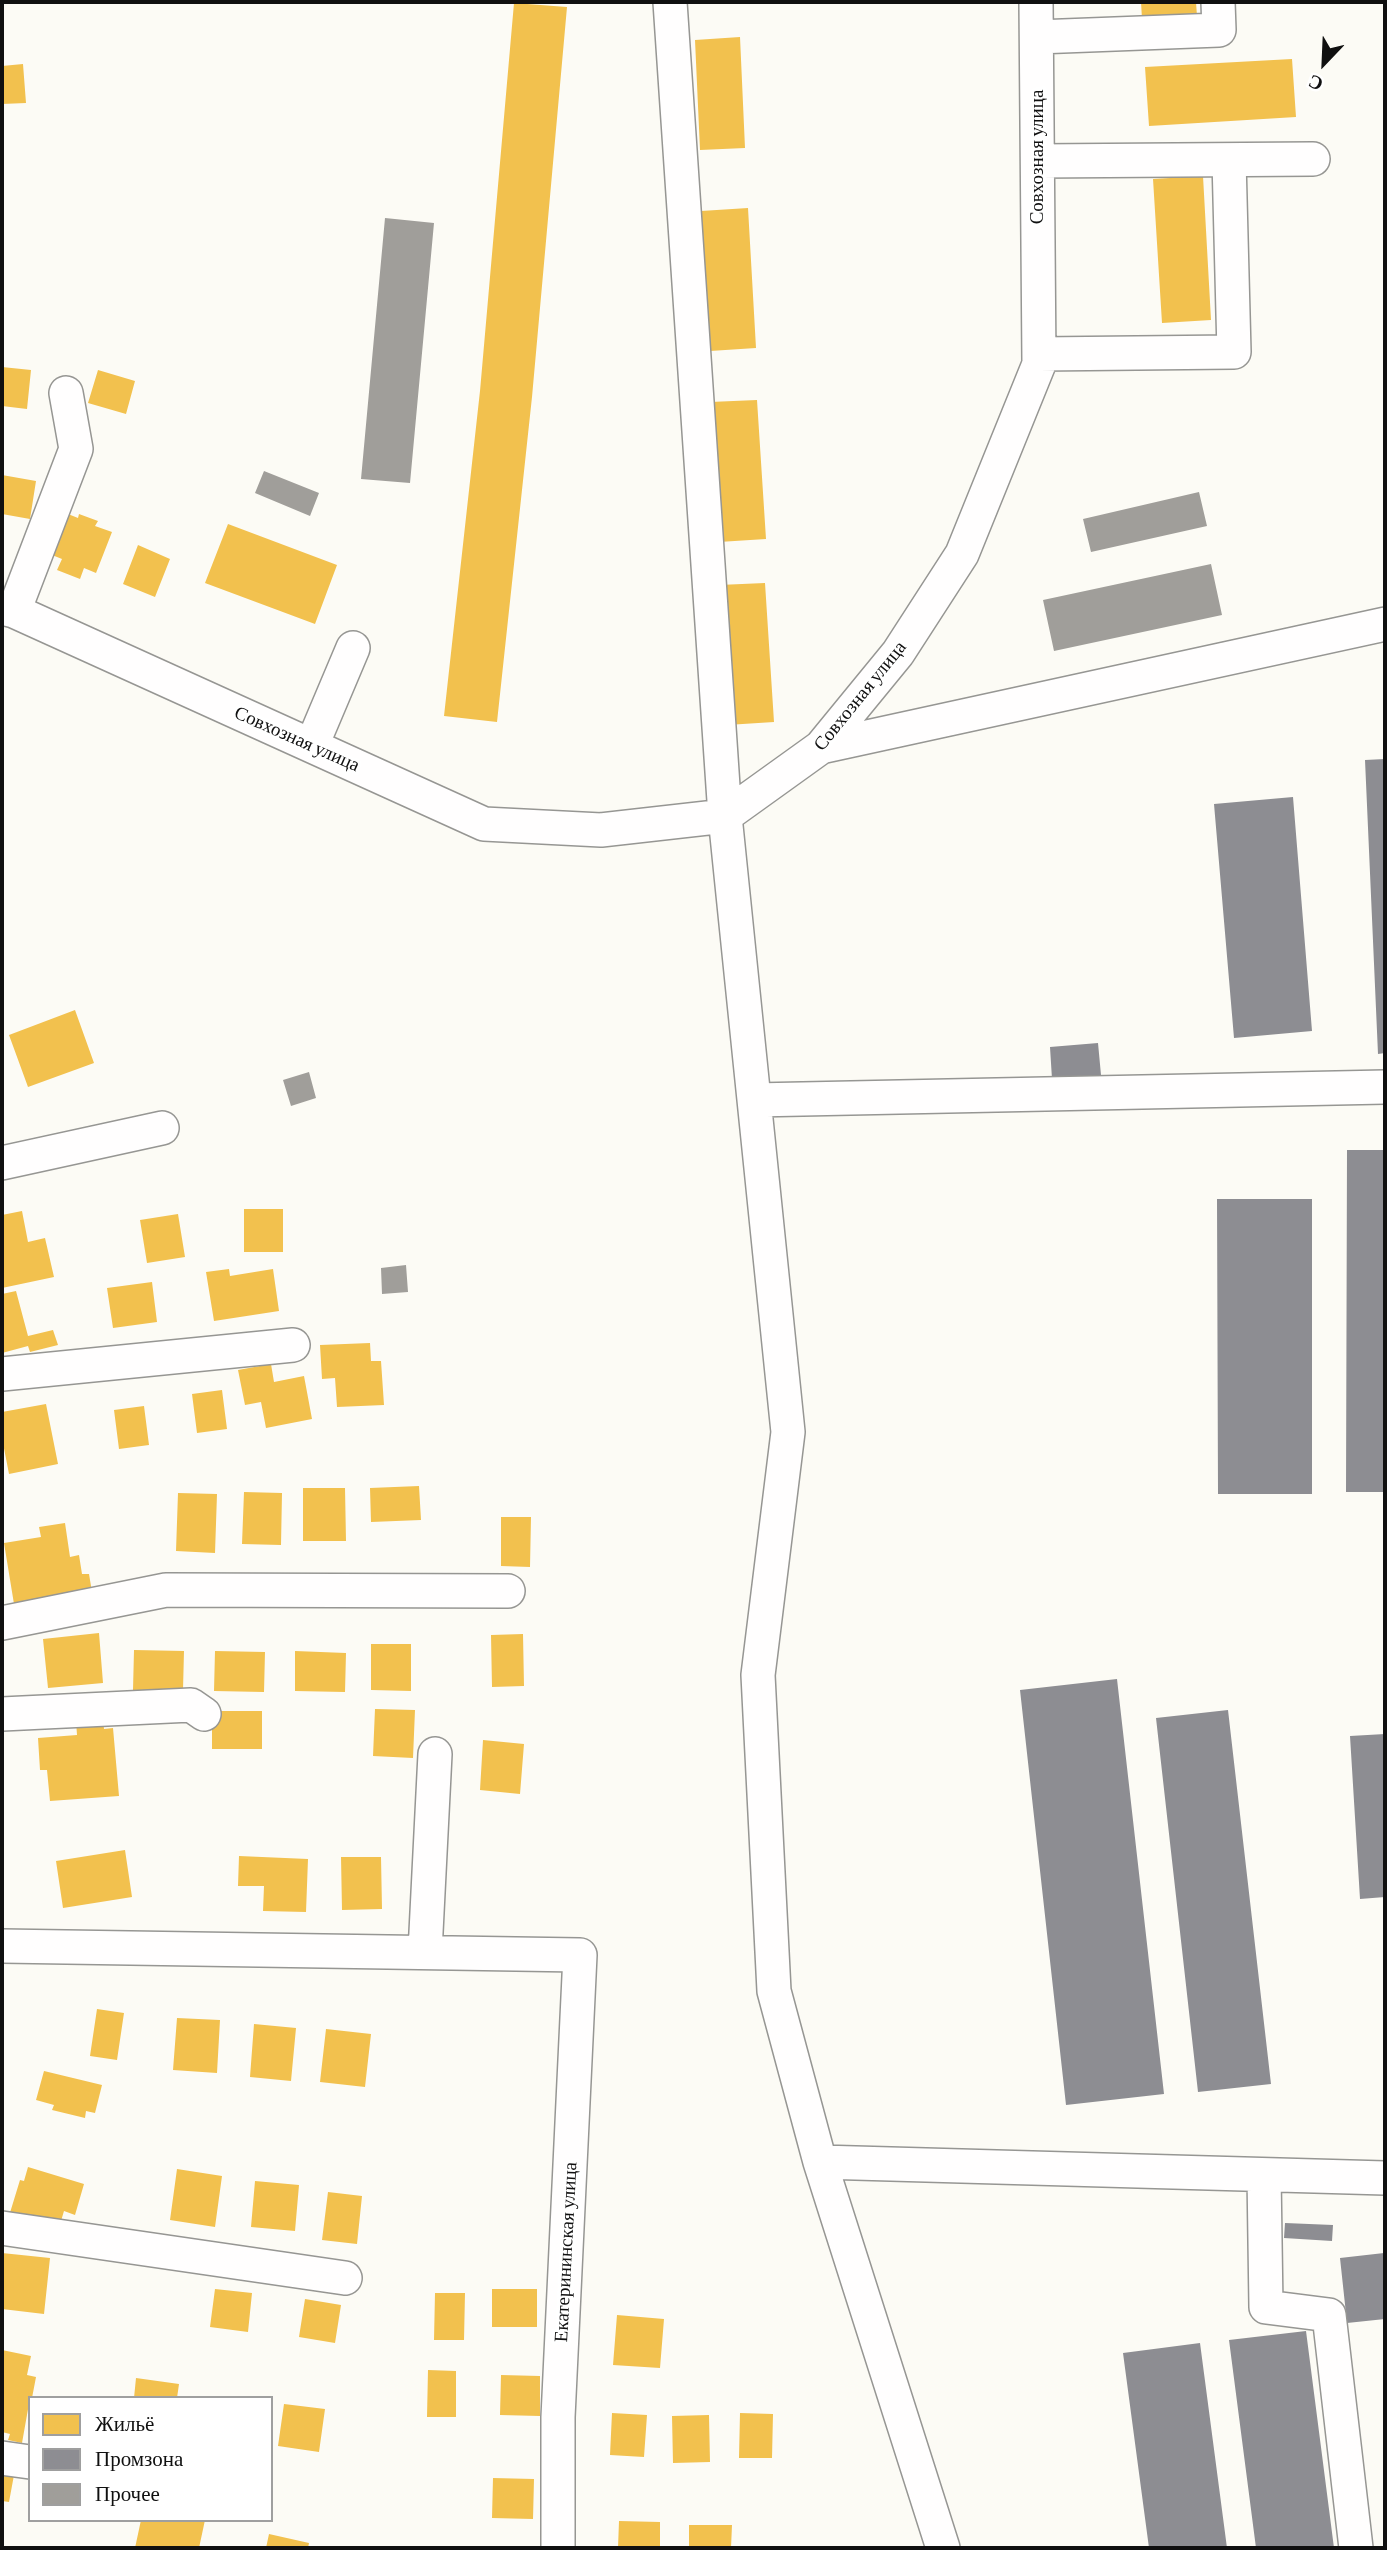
<!DOCTYPE html>
<meta charset="utf-8">
<style>
body{margin:0}
#map{position:relative;width:1387px;height:2550px;overflow:hidden;background:#fcfbf5;font-family:"Crimson Pro",serif}
canvas{display:block}
.frame{position:absolute;inset:0;border:4px solid #101010;pointer-events:none}
.legend{position:absolute;left:28px;top:2396px;width:245px;height:126px;box-sizing:border-box;background:#fff;border:2px solid #9f9f9f;margin:0;padding:9px 12px;list-style:none;font-size:21px;color:#101010}
.legend li{display:flex;align-items:center;gap:14px;height:35px}
.legend b{width:35px;border:2px solid #9f9f9f}
.north{position:absolute;left:1289px;top:28px;width:70px;height:70px;-webkit-text-stroke:5px #fff;paint-order:stroke;rotate:203deg;font-size:19px;font-weight:700;line-height:28px;text-align:center;color:#101010}
.north::after{content:'';display:block;margin:auto;width:24px;height:32px;background:#101010;clip-path:polygon(50% 0,100% 100%,50% 72%,0 100%)}
</style>
<div id="map">
<canvas width="1387" height="2550"></canvas>
<div class="frame"></div>
<ul class="legend">
<li><b style="height:19px;background:#f2c14e"></b>Жильё</li>
<li><b style="height:19px;background:#8d8d92"></b>Промзона</li>
<li><b style="height:19px;background:#a09e9a"></b>Прочее</li>
</ul>
<div class="north">С</div>
</div>
<script>
const context = document.querySelector('canvas').getContext('2d');
context.lineJoin = 'round';
function paint(path, color) { context.fillStyle = color; context.fill(path, 'evenodd'); }
const toPath = rows => new Path2D(rows.map(r => 'M' + r).join(''));
function trace(path, color, width, dash) { context.strokeStyle = color; context.lineWidth = width; context.lineCap = dash ? 'butt' : 'round'; context.setLineDash(dash || []); context.stroke(path); }
function drawText(font, color, halo, rows, align = 'center') {
  context.font = font + ' "Crimson Pro",serif'; context.lineWidth = 7; context.setLineDash([]); context.textBaseline = 'middle'; context.strokeStyle = halo; context.fillStyle = color; for (const [text, x, y, turn = 0] of rows) {
    context.save(); context.translate(x, y); context.rotate((+turn || 0) * Math.PI / 180); context.textAlign = isNaN(turn) ? turn : align; if (halo) context.strokeText(text, 0, 0); context.fillText(text, 0, 0); context.restore();
  }
}
paint(toPath([
 [1141,2,1196,2,1197,16,1142,19],
 [514,3,567,7,532,397,497,722,444,716,480,391],
 [740,37,745,148,700,150,695,40],
 [1292,59,1296,117,1149,126,1145,67],
 [23,64,26,103,2,104,2,66],
 [1203,176,1211,320,1162,323,1153,179],
 [748,208,756,348,710,351,701,211],
 [2,367,31,370,27,409,2,406],
 [98,370,135,381,126,414,88,403],
 [757,400,766,539,719,542,710,402],
 [2,475,36,481,30,519,2,514],
 [68,514,78,518,79,514,98,521,95,526,112,532,96,573,84,568,80,579,57,570,62,559,52,555],
 [228,524,337,565,315,624,205,583],
 [138,545,170,559,155,597,123,584],
 [765,583,774,722,727,725,719,585],
 [75,1010,94,1063,28,1087,9,1035],
 [244,1209,283,1209,283,1252,244,1252],
 [22,1211,28,1242,45,1238,54,1277,2,1288,2,1215],
 [178,1214,185,1257,147,1263,140,1220],
 [229,1269,230,1276,273,1269,279,1311,214,1321,206,1272],
 [152,1282,157,1322,113,1328,107,1288],
 [16,1291,28,1336,53,1330,58,1345,30,1352,28,1346,2,1353,2,1294],
 [370,1343,371,1361,381,1361,384,1405,337,1407,335,1378,322,1379,320,1345],
 [271,1364,274,1382,304,1376,312,1419,266,1428,261,1402,245,1405,238,1370],
 [222,1390,227,1429,197,1433,192,1394],
 [46,1404,58,1464,9,1474,2,1438,2,1412],
 [144,1406,149,1445,119,1449,114,1410],
 [419,1486,421,1520,371,1522,370,1488],
 [303,1488,345,1488,346,1541,303,1541],
 [244,1492,282,1493,281,1545,242,1544],
 [178,1493,217,1494,215,1553,176,1551],
 [501,1517,531,1517,530,1567,501,1566],
 [65,1523,70,1557,79,1555,82,1574,89,1574,92,1592,14,1604,4,1543,41,1537,39,1527],
 [99,1633,103,1683,48,1688,43,1639],
 [523,1634,524,1686,492,1687,491,1635],
 [371,1644,411,1644,411,1691,371,1690],
 [134,1650,184,1651,183,1690,133,1690],
 [215,1651,265,1652,264,1692,214,1691],
 [295,1651,346,1653,345,1692,295,1691],
 [375,1709,415,1710,413,1758,373,1756],
 [212,1711,262,1711,262,1749,212,1749],
 [103,1719,104,1729,113,1728,119,1796,50,1801,47,1770,40,1770,38,1738,77,1735,76,1721],
 [483,1740,524,1744,520,1794,480,1790],
 [125,1850,132,1897,63,1908,56,1861],
 [239,1856,308,1859,306,1912,263,1911,264,1886,238,1886],
 [341,1857,381,1857,382,1909,342,1910],
 [97,2009,124,2013,117,2060,90,2056],
 [177,2018,220,2020,217,2073,173,2070],
 [254,2024,296,2028,291,2081,250,2077],
 [326,2029,371,2034,365,2087,320,2082],
 [44,2071,102,2085,95,2113,86,2111,85,2118,52,2110,54,2105,36,2100],
 [28,2167,84,2184,75,2215,64,2211,58,2231,9,2216,20,2180,24,2181],
 [177,2169,222,2176,215,2227,170,2220],
 [255,2181,299,2185,295,2231,251,2227],
 [328,2192,362,2196,357,2244,322,2240],
 [2,2253,50,2258,44,2314,2,2309],
 [215,2289,252,2293,248,2332,210,2327],
 [492,2289,537,2289,537,2327,492,2327],
 [435,2293,465,2293,464,2340,434,2340],
 [305,2299,341,2305,335,2343,299,2337],
 [617,2315,664,2319,660,2368,613,2365],
 [2,2350,31,2356,27,2375,36,2377,32,2398,30,2398,22,2443,8,2440,10,2434,2,2432],
 [428,2370,456,2371,456,2417,427,2417],
 [501,2375,540,2376,540,2416,500,2415],
 [136,2378,179,2384,177,2398,134,2398],
 [284,2404,325,2409,319,2452,278,2446],
 [612,2413,647,2415,644,2457,610,2455],
 [740,2413,773,2414,772,2458,739,2458],
 [709,2415,710,2462,673,2463,672,2416],
 [2,2473,14,2475,9,2502,2,2501],
 [493,2478,534,2479,533,2519,492,2518],
 [141,2520,205,2520,199,2548,135,2548],
 [619,2521,660,2522,660,2548,618,2548],
 [689,2525,732,2525,731,2548,689,2548],
 [269,2534,309,2543,308,2548,266,2548]
]), '#f2c14e');
paint(toPath([
 [1385,759,1385,1053,1378,1054,1365,760],
 [1293,797,1312,1031,1234,1038,1214,804],
 [1098,1043,1101,1075,1052,1079,1050,1047],
 [1347,1150,1385,1150,1385,1492,1346,1492],
 [1217,1199,1312,1199,1312,1494,1218,1494],
 [1117,1679,1164,2094,1066,2105,1020,1690],
 [1228,1710,1271,2084,1198,2092,1156,1718],
 [1385,1734,1385,1897,1360,1899,1350,1736],
 [1285,2223,1333,2225,1332,2241,1284,2238],
 [1384,2253,1385,2319,1347,2323,1340,2258],
 [1306,2331,1334,2548,1256,2548,1229,2340],
 [1200,2343,1227,2548,1149,2548,1123,2353]
]), '#8d8d92');
paint(toPath([
 [385,218,434,223,410,483,361,479],
 [264,471,319,493,310,516,255,493],
 [1199,492,1207,526,1091,552,1083,519],
 [1211,564,1222,615,1054,651,1043,600],
 [309,1072,316,1098,291,1106,283,1080],
 [406,1265,408,1292,382,1294,381,1268]
]), '#a09e9a');
const minor = toPath([
 [670,2,725,816,788,1432,758,1675,774,1991,820,2162,1385,2178],
 [1037,37,1219,30,1218,2],
 [1038,161,1313,159],
 [1039,354,1234,352,1229,160],
 [2,608,14,611,484,824,601,830,725,816,821,747,898,653,962,554,1039,364,1036,2],
 [14,611,76,449,66,393],
 [312,745,353,648],
 [821,747,1385,624],
 [754,1100,1385,1087],
 [2,1163,162,1128],
 [2,1374,293,1345],
 [2,1623,166,1590,508,1591],
 [2,1714,191,1705,204,1714],
 [2,1946,580,1955,558,2417,558,2548],
 [425,1952,435,1754],
 [820,2162,943,2548],
 [1264,2175,1266,2307,1329,2315,1356,2548],
 [2,2228,345,2278],
 [2,2458,30,2462]
]);
trace(minor, '#969693', 36);
trace(minor, '#fffefe', 33);
drawText('19px', '#101010', '#fff', [
 ["Совхозная улица",1037,157,-90],
 ["Совхозная улица",860,696,-51],
 ["Совхозная улица",297,739,24],
 ["Екатерининская улица",566,2252,-87]
]);
</script>
